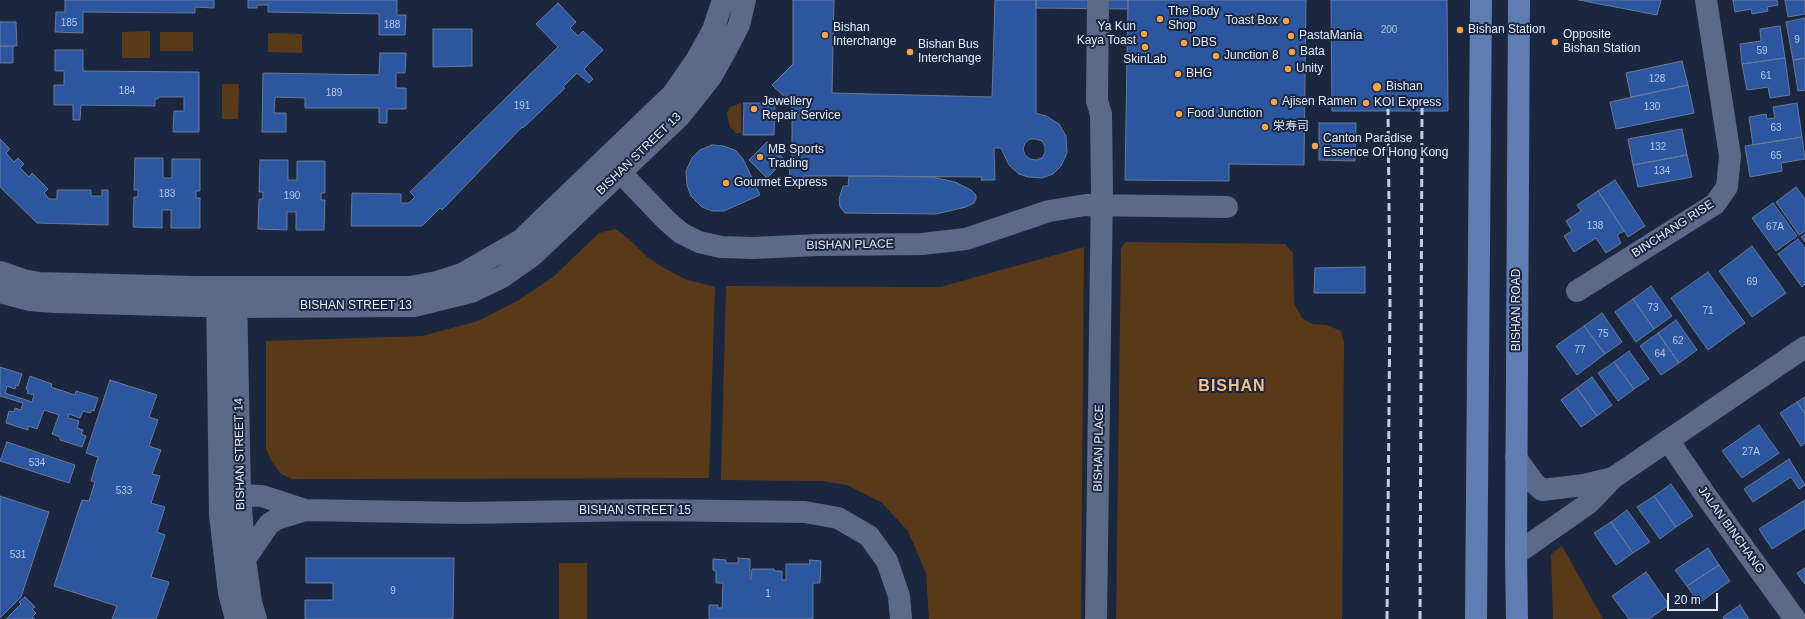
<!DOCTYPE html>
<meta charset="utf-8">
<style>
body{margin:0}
#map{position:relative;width:1805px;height:619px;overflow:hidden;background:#1a273f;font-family:Arial,sans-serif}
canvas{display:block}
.scale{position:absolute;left:1667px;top:593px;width:51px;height:18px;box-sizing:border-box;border:2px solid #e2ebfb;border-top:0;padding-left:5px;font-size:12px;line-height:14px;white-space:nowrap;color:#e2ebfb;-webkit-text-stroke:3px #1a273f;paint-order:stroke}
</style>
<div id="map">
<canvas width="1805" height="619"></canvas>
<div class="scale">20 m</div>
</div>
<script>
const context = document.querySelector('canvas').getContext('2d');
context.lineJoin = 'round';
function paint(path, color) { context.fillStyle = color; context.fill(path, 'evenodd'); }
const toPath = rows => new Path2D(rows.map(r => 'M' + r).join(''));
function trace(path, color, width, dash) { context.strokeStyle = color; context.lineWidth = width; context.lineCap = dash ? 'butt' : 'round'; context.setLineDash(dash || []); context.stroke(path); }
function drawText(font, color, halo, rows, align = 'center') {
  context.font = font + ' Arial,"Noto Sans SC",sans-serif'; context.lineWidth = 4; context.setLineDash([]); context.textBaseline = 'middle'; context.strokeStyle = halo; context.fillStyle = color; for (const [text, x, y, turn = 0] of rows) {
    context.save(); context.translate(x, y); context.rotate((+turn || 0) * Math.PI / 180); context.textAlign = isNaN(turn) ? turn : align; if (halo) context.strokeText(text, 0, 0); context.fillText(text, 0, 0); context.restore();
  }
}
paint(toPath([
 [150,31,150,58,122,58,122,32],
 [160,32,193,32,193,51,160,51],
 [268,33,302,34,302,53,268,52],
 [222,84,239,84,238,119,222,119],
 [741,103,741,133,736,133,730,127,727,114,730,107],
 [616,229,631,241,646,256,662,267,687,280,715,287,709,478,292,479,281,474,272,462,266,449,266,341,422,336,478,321,519,300,553,277,599,233],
 [1126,242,1285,244,1293,253,1294,303,1302,318,1312,324,1327,325,1341,331,1344,343,1342,619,1116,619,1121,248],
 [1084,247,1081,619,929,619,926,573,908,531,881,502,847,485,822,481,721,480,726,286,940,287],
 [1562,546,1603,619,1553,619,1551,554],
 [559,563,587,563,587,619,559,619]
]), '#593a18');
const building = toPath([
 [65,0,214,0,214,8,195,7,195,13,83,12,83,33,55,32,56,12,65,12,65,0],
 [248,0,397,0,397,15,406,15,405,35,379,35,379,14,268,12,268,5,257,5,257,8,248,8,248,0],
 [793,0,834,0,832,93,992,97,995,0,1036,0,1036,113,1046,116,1059,124,1066,136,1067,153,1061,166,1053,174,1042,178,1028,177,1019,174,1009,165,1001,148,994,148,995,180,981,180,982,177,855,176,804,176,804,178,790,178,789,163,792,163,792,104,772,85,793,64,793,0],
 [1030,139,1036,139,1042,141,1045,146,1045,153,1042,158,1036,160,1030,159,1025,155,1023,149,1025,143,1030,139],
 [1036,0,1128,0,1128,9,1036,8,1036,0],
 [1128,0,1306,0,1304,165,1229,164,1229,181,1125,180,1128,0],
 [1331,0,1447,0,1448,111,1332,111,1331,0],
 [1579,0,1661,0,1657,15,1579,0],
 [1733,0,1777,0,1778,5,1767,7,1768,11,1752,14,1751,9,1735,12,1733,0],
 [1785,0,1805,0,1805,14,1788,17,1785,0],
 [558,3,576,22,570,28,578,36,583,31,603,50,584,69,593,79,589,83,577,73,563,87,565,88,523,128,522,127,442,210,440,208,422,226,351,226,352,193,401,194,401,203,409,203,415,197,410,192,558,47,536,24,558,3],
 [1805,18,1805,58,1793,60,1786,22,1805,18],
 [0,22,16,22,17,46,0,46,0,22],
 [1780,26,1785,58,1742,64,1740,44,1761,41,1760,29,1780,26],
 [433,29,472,29,472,66,433,67,433,29],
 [0,46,13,46,13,63,0,63,0,46],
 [55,50,83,50,83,71,199,72,199,132,173,132,174,111,184,111,184,97,158,97,158,99,155,99,155,106,81,105,80,120,73,120,73,105,54,105,54,85,64,85,64,71,55,71,55,50],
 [380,53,406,53,405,73,396,73,396,88,406,88,406,109,387,109,387,123,379,123,379,108,305,108,305,98,275,97,274,113,286,113,286,132,262,132,263,73,379,75,380,53],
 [1785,58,1790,95,1770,98,1768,87,1747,90,1742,64,1785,58],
 [1805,58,1805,90,1798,91,1793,60,1805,58],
 [1682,61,1688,85,1631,97,1626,73,1682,61],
 [1688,85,1694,113,1616,129,1610,102,1688,85],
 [744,103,775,103,774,135,743,135,744,103],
 [1797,103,1802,137,1753,145,1749,117,1766,114,1767,119,1775,118,1773,107,1797,103],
 [1319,123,1356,123,1355,161,1319,160,1319,123],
 [1682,129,1687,155,1633,165,1628,139,1682,129],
 [1802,137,1805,159,1781,163,1782,171,1750,177,1745,146,1802,137],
 [0,139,10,149,6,153,14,162,18,158,24,164,20,168,29,177,32,173,48,189,44,193,49,199,57,199,57,190,91,190,91,196,102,196,102,190,108,190,108,225,37,223,0,187,0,139],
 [767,142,785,160,767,178,749,160,767,142],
 [712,145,723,146,735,150,743,159,760,195,724,211,712,211,702,207,691,196,687,185,686,171,692,158,700,150,712,145],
 [1687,155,1692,177,1638,187,1633,165,1687,155],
 [135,158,163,158,163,178,172,178,172,159,200,159,200,191,196,191,196,198,200,198,200,228,171,228,171,210,162,210,162,228,133,227,134,197,138,197,138,190,134,190,135,158],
 [260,160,288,160,288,180,297,180,297,161,325,161,325,193,321,193,321,200,325,200,324,230,296,230,296,212,287,212,287,230,258,229,259,199,263,199,263,192,259,192,260,160],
 [849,176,932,177,955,182,971,190,976,195,976,199,974,203,966,207,936,214,845,213,840,207,839,199,843,186,848,186,849,176],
 [1615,180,1645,226,1628,237,1598,191,1615,180],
 [1796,187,1805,199,1805,231,1799,235,1776,202,1796,187],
 [1598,191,1624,231,1617,235,1621,243,1606,253,1596,238,1574,252,1564,236,1572,231,1566,221,1581,211,1577,205,1598,191],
 [1773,203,1797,236,1776,251,1752,218,1773,203],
 [1805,234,1805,242,1801,237,1805,234],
 [1798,239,1805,248,1805,284,1802,287,1778,254,1798,239],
 [1752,246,1786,293,1752,317,1719,271,1752,246],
 [1365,267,1365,293,1314,293,1315,268,1365,267],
 [1708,272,1745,323,1708,350,1671,298,1708,272],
 [1651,286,1672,316,1654,329,1633,299,1651,286],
 [1633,299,1654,329,1636,342,1615,312,1633,299],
 [1602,313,1622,342,1605,354,1584,326,1602,313],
 [1676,320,1697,350,1679,363,1658,333,1676,320],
 [1584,326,1605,354,1577,375,1556,346,1584,326],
 [1658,333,1679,363,1661,375,1640,346,1658,333],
 [1629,351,1649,379,1634,389,1614,362,1629,351],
 [1614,362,1634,389,1618,401,1598,373,1614,362],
 [0,367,22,374,18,386,16,385,15,389,7,386,5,393,32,402,34,395,27,393,28,390,26,389,30,376,52,384,51,387,75,395,76,391,98,398,94,411,92,410,90,413,83,411,80,418,69,414,68,418,79,421,77,428,83,430,81,434,86,436,82,447,60,440,60,437,52,434,59,415,44,410,37,429,28,426,28,430,6,423,9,411,14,412,15,408,21,410,23,403,0,396,0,367],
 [1592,377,1612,405,1597,416,1577,388,1592,377],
 [110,380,157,395,149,417,158,420,149,446,161,450,152,474,160,476,151,503,165,507,157,532,165,535,151,577,169,582,156,619,112,619,117,606,54,586,82,500,89,501,95,482,91,481,98,457,86,453,110,380],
 [1577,388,1597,416,1581,427,1561,400,1577,388],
 [1805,397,1805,414,1797,402,1805,397],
 [1797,402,1805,414,1805,443,1801,446,1780,413,1797,402],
 [1759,425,1779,453,1742,478,1722,451,1759,425],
 [7,442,75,465,69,483,0,461,7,442],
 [1789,459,1805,485,1799,489,1791,477,1753,502,1744,489,1789,459],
 [1671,484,1693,516,1676,527,1654,496,1671,484],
 [0,496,49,512,21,597,0,618,0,496],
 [1654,496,1676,527,1660,539,1637,507,1654,496],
 [1805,500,1805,528,1772,549,1759,529,1805,500],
 [1627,510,1650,542,1633,553,1611,522,1627,510],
 [1611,522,1633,553,1616,565,1594,533,1611,522],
 [1708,548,1719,565,1687,586,1675,570,1708,548],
 [306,558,454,558,453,619,305,619,305,600,333,600,333,583,306,583,306,558],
 [738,558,750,559,750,579,751,579,752,569,774,569,774,571,782,571,782,580,786,580,786,564,810,564,809,560,821,561,820,583,813,583,813,619,709,619,709,605,718,605,718,608,722,608,723,583,716,583,716,571,713,570,713,559,726,560,726,563,738,563,738,558],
 [1719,565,1730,581,1699,603,1687,586,1719,565],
 [1805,568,1805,584,1797,573,1805,568],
 [1646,572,1669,605,1649,619,1629,619,1612,596,1646,572],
 [25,597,35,607,32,609,36,613,32,617,35,619,6,619,21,604,19,602,25,597],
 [1740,605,1749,619,1724,619,1723,617,1740,605]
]);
paint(building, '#2d56a0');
trace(building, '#697a96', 1);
trace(toPath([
 [620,172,666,220,681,233,699,242,721,247,753,248,817,245,922,244,966,239,1049,211,1086,205,1227,207],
 [0,272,23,280,39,283,194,287,410,287,437,282,462,274,521,240,673,94,697,59,713,30,723,0],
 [1577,291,1715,204,1727,187,1730,156,1706,0],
 [0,292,29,300,55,302,237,307,414,306,471,292,502,277,532,256,680,116,711,77,725,52,739,25,745,0],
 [217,292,220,515,229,593,236,619],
 [236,292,240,495,245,559,251,602,256,619],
 [1668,440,1704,493,1795,619],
 [1516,458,1534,483,1542,490,1584,485,1613,478],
 [220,515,240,495,262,496,305,510,463,513,645,510,805,512,838,518,869,536,887,561,899,596,901,619],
 [1516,554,1589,503,1613,478,1805,347],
 [245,559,269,524,277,519,305,510],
 [1096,619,1102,187,1101,114,1097,101,1098,0]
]), '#5b6b87', 22);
trace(toPath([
 [1476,619,1481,0],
 [1517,619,1516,554,1519,0]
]), '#607db1', 22);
trace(toPath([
 [1387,619,1390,304,1388,109],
 [1420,619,1422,108]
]), '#c4cedf', 3, [8, 4]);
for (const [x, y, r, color] of [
 [1160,19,4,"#f5a345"],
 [1286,21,4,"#f5a345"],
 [1460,30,4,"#f5a345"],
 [1144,34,4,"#f5a345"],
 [825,35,4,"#f5a345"],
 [1291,36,4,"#f5a345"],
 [1555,42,4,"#f5a345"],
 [1184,43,4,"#f5a345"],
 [1145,47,4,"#f5a345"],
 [910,52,4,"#f5a345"],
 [1292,52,4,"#f5a345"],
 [1216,56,4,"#f5a345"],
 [1288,69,4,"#f5a345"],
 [1178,74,4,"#f5a345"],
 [1377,87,5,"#f5a345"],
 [1274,102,4,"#f5a345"],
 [1366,103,4,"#f5a345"],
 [754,109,4,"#f5a345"],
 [1179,114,4,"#f5a345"],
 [1265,127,4,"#f5a345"],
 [1315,146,4,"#f5a345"],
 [760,157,4,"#f5a345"],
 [726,183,4,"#f5a345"]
]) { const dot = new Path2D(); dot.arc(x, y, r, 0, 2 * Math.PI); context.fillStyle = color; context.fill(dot); trace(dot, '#1a273f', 1.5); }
drawText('10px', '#b5c6e4', null, [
 ["185",69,23],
 ["188",392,25],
 ["200",1389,30],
 ["9",1797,40],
 ["59",1762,51],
 ["61",1766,76],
 ["128",1657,79],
 ["184",127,91],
 ["189",334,93],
 ["191",522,106],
 ["130",1652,107],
 ["63",1776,128],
 ["132",1658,147],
 ["65",1776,156],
 ["134",1662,171],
 ["183",167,194],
 ["190",292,196],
 ["138",1595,226],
 ["67A",1775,227],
 ["69",1752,282],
 ["73",1653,308],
 ["71",1708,311],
 ["75",1603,334],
 ["62",1678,341],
 ["77",1580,350],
 ["64",1660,354],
 ["27A",1751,452],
 ["534",37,463],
 ["533",124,491],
 ["531",18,555],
 ["9",393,591],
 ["1",768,594]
]);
drawText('12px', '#e2ebfb', '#1a273f', [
 ["The Body",1168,12],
 ["Shop",1168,26],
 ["Toast Box",1278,21,"right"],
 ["Ya Kun",1136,27,"right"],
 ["Kaya Toast",1136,41,"right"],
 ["Bishan",833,28],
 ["Interchange",833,42],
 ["Bishan Station",1468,30],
 ["Opposite",1563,35],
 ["Bishan Station",1563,49],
 ["PastaMania",1299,36],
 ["DBS",1192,43],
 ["Bishan Bus",918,45],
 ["Interchange",918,59],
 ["Bata",1300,52],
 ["Junction 8",1224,56],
 ["SkinLab",1145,60,"center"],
 ["Unity",1296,69],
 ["BHG",1186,74],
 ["Bishan",1386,87],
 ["Jewellery",762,102],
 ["Repair Service",762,116],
 ["Ajisen Ramen",1282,102],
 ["KOI Express",1374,103],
 ["Food Junction",1187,114],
 ["栄寿司",1273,127],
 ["Canton Paradise",1323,139],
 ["Essence Of Hong Kong",1323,153],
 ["MB Sports",768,150],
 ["Trading",768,164],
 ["Gourmet Express",734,183]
], 'left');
drawText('12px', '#e2ebfb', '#1a273f', [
 ["BISHAN STREET 13",639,154,-44],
 ["BINCHANG RISE",1673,229,-33],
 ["BISHAN PLACE",850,245,-1],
 ["BISHAN STREET 13",356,306],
 ["BISHAN ROAD",1517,310,-90],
 ["BISHAN PLACE",1099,448,-89],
 ["BISHAN STREET 14",240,454,-91],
 ["BISHAN STREET 15",635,511],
 ["JALAN BINCHANG",1731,530,54]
]);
context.letterSpacing = '1px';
drawText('bold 16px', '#f9bf85', '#1a273f', [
 ["BISHAN",1232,387]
]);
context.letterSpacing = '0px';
</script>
